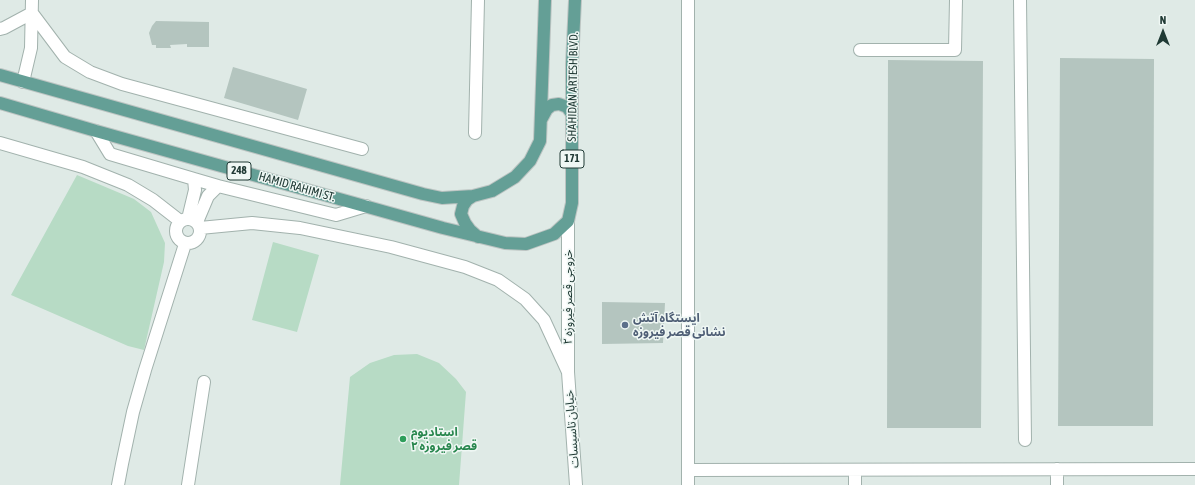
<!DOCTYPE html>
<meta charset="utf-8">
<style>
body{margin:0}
#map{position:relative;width:1195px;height:485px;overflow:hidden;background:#dfeae6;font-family:"Asap Condensed",sans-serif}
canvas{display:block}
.north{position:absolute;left:1143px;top:12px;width:40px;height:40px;-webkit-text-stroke:3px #eff7f4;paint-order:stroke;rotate:0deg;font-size:11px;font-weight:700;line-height:16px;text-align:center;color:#203a35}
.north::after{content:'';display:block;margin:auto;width:14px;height:18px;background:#203a35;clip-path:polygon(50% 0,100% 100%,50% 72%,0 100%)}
</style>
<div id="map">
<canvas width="1195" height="485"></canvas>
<div class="north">N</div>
</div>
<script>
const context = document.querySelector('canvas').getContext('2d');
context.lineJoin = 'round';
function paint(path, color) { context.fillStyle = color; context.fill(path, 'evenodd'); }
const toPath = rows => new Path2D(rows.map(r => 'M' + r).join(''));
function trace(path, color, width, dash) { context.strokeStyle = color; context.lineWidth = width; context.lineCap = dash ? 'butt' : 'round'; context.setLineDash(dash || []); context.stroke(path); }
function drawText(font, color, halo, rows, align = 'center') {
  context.font = font + ' "Asap Condensed","Noto Sans Arabic",sans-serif'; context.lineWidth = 3; context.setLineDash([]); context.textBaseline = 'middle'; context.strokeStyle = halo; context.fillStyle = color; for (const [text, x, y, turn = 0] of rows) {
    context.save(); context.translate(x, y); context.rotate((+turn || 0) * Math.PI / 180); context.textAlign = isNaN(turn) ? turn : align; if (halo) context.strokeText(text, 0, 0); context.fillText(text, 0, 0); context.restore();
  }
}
paint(toPath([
 [77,175,134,199,151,212,165,243,164,262,144,350,128,346,11,295],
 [273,242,319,255,297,332,252,320],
 [417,354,439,363,456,379,466,392,459,485,340,485,350,377,370,363,394,355]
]), '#b7dbc5');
paint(toPath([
 [156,21,209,22,209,47,187,47,187,44,170,45,171,48,156,48,156,45,152,45,149,33,152,26],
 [1060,58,1154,59,1153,426,1058,426],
 [888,60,983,61,981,428,887,428],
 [233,67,307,89,298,120,224,98],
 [602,302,665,303,663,343,602,344]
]), '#b4c5bf');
const minor = toPath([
 [1020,0,1025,440],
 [0,29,4,28,32,13,65,57,90,72,122,84,362,149],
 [860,50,955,50,956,0],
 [23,82,31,48,32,0],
 [96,131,110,154,194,179,195,190,188,219],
 [475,133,478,0],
 [0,143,83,167,128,185,153,200,180,221],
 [194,179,218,186],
 '176 231a12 12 0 1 1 24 0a12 12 0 1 1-24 0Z',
 [568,221,568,372,576,485],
 [197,222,208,196,218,186,336,215,366,206],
 [200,228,252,223,300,228,391,247,465,267,498,280,525,299,544,320,568,372],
 [1057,469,1057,485],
 [688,470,1195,469],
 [118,485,122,464,133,412,145,370,185,244],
 [188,485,204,382],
 [688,485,688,0],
 [855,485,855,470]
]);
const major = toPath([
 [0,75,423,194,442,198,473,196,492,191,515,177,530,161,540,141,545,0],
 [0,103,96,131,443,228,505,243,526,244,554,234,568,221,572,203,572,65,575,0],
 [541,120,547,109,552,105,559,104,567,107,572,114],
 [473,196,467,200,463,206,461,214,465,223,470,230,478,237]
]);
trace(minor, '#a2b2ad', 14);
trace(major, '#bcc4c2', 14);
trace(minor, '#fff', 12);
trace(major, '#649f96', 12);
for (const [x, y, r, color] of [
 [625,325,4,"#5c6f8a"],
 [403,439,4,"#2e9e5b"]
]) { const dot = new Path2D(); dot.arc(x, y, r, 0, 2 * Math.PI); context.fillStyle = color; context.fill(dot); trace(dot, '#eff7f4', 1.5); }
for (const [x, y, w] of [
 [572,159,24],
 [239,171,24]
]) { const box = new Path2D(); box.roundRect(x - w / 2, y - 9, w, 18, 3); context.fillStyle = '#eff7f4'; context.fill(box); trace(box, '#203a35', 1); }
drawText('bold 11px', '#203a35', null, [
 ["171",572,159],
 ["248",239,171]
]);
drawText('12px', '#203a35', '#eff7f4', [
 ["SHAHIDAN ARTESH BLVD.",573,87,-89],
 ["HAMID RAHIMI ST.",297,187,16],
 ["خروجی قصر فیروزه ۲",568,297,-90],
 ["خیابان تاسیسات",572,429,-94]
]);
drawText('bold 12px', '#4e5e75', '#eff7f4', [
 ["ایستگاه آتش",633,318],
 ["نشانی قصر فیروزه",633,332]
], 'left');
drawText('bold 12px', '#27864d', '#eff7f4', [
 ["استادیوم",411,432],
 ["قصر فیروزه ۲",411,446]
], 'left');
</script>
